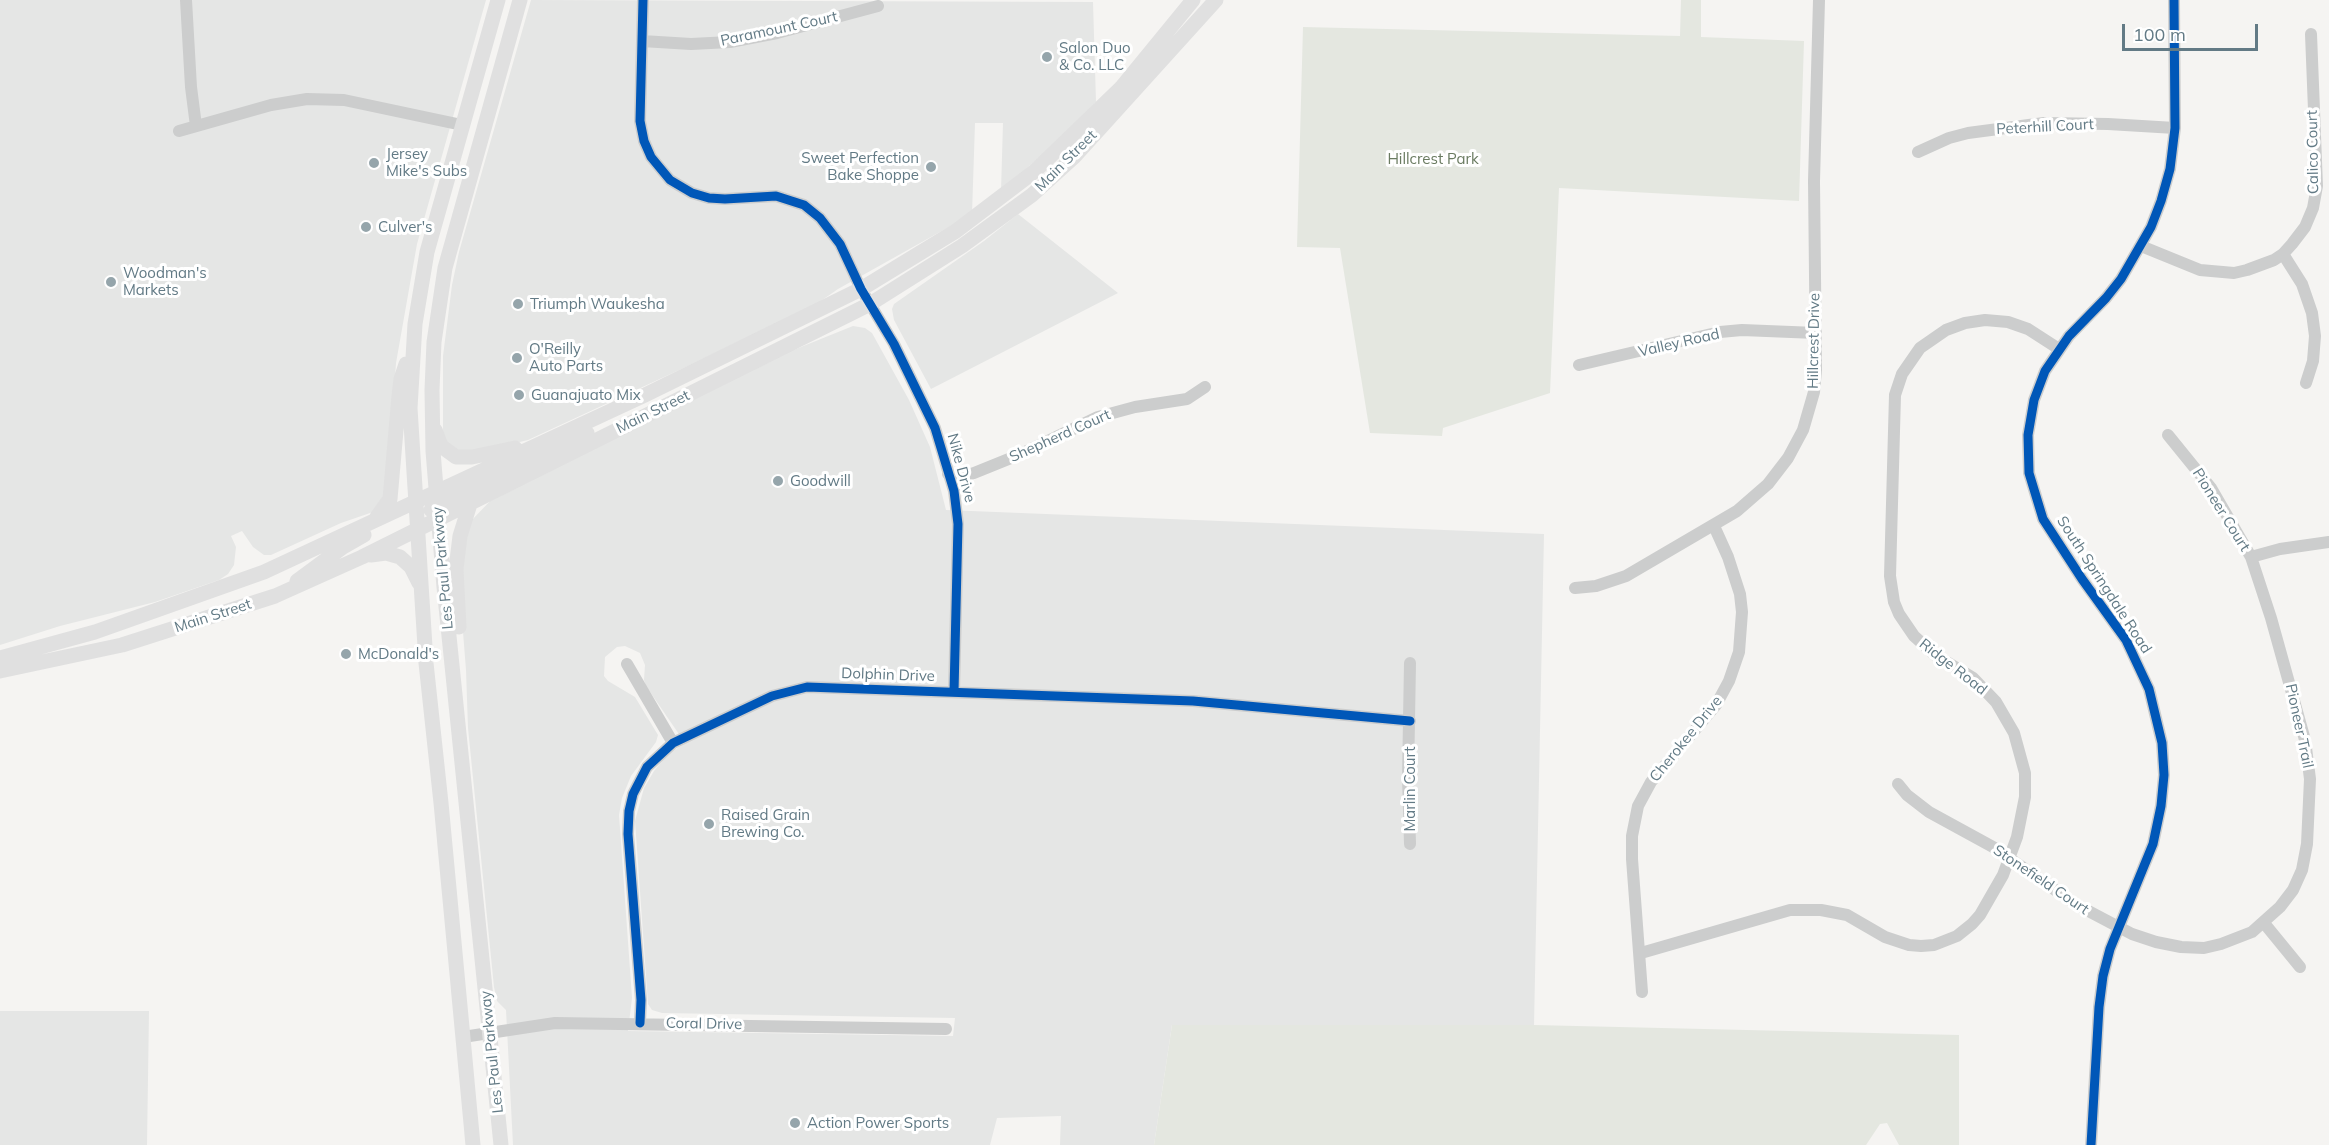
<!DOCTYPE html>
<style>
body{margin:0}
#map{position:relative;width:2329px;height:1145px;overflow:hidden;background:#f5f4f2;font-family:Mulish,sans-serif}
canvas{display:block}
.scale{position:absolute;left:2122px;top:24px;width:136px;height:27px;box-sizing:border-box;border:3px solid #627a85;border-top:0;padding-left:8px;font-size:18px;line-height:21px;white-space:nowrap;color:#627a85;-webkit-text-stroke:4px #fff;paint-order:stroke}
</style>
<div id="map">
<canvas width="2329" height="1145"></canvas>
<div class="scale">100 m</div>
</div>
<script>
const context = document.querySelector('canvas').getContext('2d');
context.lineJoin = 'round';
function paint(path, color) { context.fillStyle = color; context.fill(path, 'evenodd'); }
const toPath = rows => new Path2D(rows.map(r => 'M' + r).join(''));
function trace(path, color, width, dash) { context.strokeStyle = color; context.lineWidth = width; context.lineCap = dash ? 'butt' : 'round'; context.setLineDash(dash || []); context.stroke(path); }
function drawText(font, color, halo, rows, align = 'center') {
  context.font = font + ' Mulish,sans-serif'; context.lineWidth = 6; context.setLineDash([]); context.textBaseline = 'middle'; context.strokeStyle = halo; context.fillStyle = color; for (const [text, x, y, turn = 0] of rows) {
    context.save(); context.translate(x, y); context.rotate((+turn || 0) * Math.PI / 180); context.textAlign = isNaN(turn) ? turn : align; if (halo) context.strokeText(text, 0, 0); context.fillText(text, 0, 0); context.restore();
  }
}
paint(toPath([
 [0,0,486,0,417,244,396,363,387,496,373,512,341,523,271,555,264,555,253,547,242,531,231,536,236,547,234,565,228,574,219,580,155,602,60,626,0,645],
 [531,0,1093,2,1096,102,1060,139,1001,191,1003,123,975,123,972,214,838,289,818,303,690,365,528,440,469,454,450,448,443,434,443,356,452,285,459,252],
 [1018,214,1118,293,931,389,894,320,892,309,894,304,984,241],
 [853,326,865,328,872,333,909,400,930,447,946,510,1544,534,1534,1025,1172,1025,1154,1145,1060,1145,1061,1116,997,1118,990,1145,513,1145,506,1010,497,1001,494,987,468,728,466,670,460,594,466,532,470,522,493,498,791,351],
 [625,646,640,653,645,665,644,680,646,686,685,743,667,755,654,771,644,788,635,821,648,1004,652,1010,662,1013,955,1018,953,1036,628,1031,632,998,619,815,622,798,631,776,656,742,658,735,635,697,608,681,604,676,605,657,617,647],
 [0,1011,149,1011,147,1145,0,1145]
]), '#e5e6e5');
paint(toPath([
 [1681,0,1701,0,1701,37,1804,41,1799,201,1559,188,1550,393,1443,428,1442,436,1370,433,1340,248,1297,247,1303,27,1680,36],
 [1172,1025,1534,1025,1959,1035,1959,1145,1899,1145,1887,1123,1880,1124,1866,1145,1154,1145]
]), '#e4e7e0');
trace(toPath([
 [186,0,191,87,196,126],
 [643,0,640,121,644,141,651,157,670,180,692,193,709,198,725,199,776,196,804,205,820,218,840,244,861,289,894,344,935,428,954,491,958,524,954,692],
 [642,41,691,44,730,42,777,33,878,6],
 [179,131,271,105,307,99,344,100,462,125],
 [1918,152,1949,138,1968,133,2044,123,2108,124,2175,128],
 [2141,246,2200,270,2234,273,2247,270,2274,260,2283,254,2292,244,2305,227,2313,208,2317,186,2311,34],
 [2283,254,2302,284,2312,313,2315,336,2313,361,2306,383],
 [1579,365,1720,332,1742,330,1816,333],
 [948,474,962,476,974,473,1021,454,1098,417,1135,407,1187,399,1205,387],
 [2251,557,2280,549,2329,542],
 [1575,588,1596,586,1626,576,1737,511,1768,484,1788,458,1803,430,1814,392,1816,370,1814,181,1819,0],
 [1410,663,1408,777,1410,844],
 [627,664,673,743],
 [1898,784,1907,795,1929,812,1993,847,2077,905,2132,934,2156,942,2181,947,2204,948,2221,944,2252,932,2280,907,2293,890,2302,870,2307,844,2310,779,2305,740,2271,618,2251,557,2211,488,2168,435],
 [2264,923,2300,967],
 [1641,953,1790,910,1821,910,1847,915,1885,937,1909,945,1921,946,1934,945,1957,936,1972,924,1980,915,2003,875,2017,837,2025,797,2025,773,2014,733,1996,702,1973,678,1935,655,1914,636,1899,614,1894,602,1890,576,1895,395,1902,374,1920,348,1946,330,1965,323,1985,320,2008,322,2028,329,2059,349],
 [1642,992,1632,859,1632,836,1638,806,1651,782,1716,705,1729,681,1739,652,1742,612,1740,594,1728,557,1714,526],
 [640,1023,641,1000,628,834,629,811,633,794,647,767,673,743,772,696,807,687,1193,701,1410,721],
 [463,1037,555,1023,946,1029],
 [2091,1145,2099,1007,2103,976,2110,949,2153,844,2161,806,2164,775,2162,743,2149,689,2126,640,2082,579,2043,519,2029,473,2028,435,2034,400,2045,371,2069,336,2106,298,2121,279,2151,227,2161,201,2170,169,2175,128,2174,0]
]), '#cccdcd', 12);
trace(toPath([
 [435,430,441,446,456,457,472,457,515,448],
 [431,510,437,504,587,433],
 [377,517,390,499,399,396,401,379,406,364],
 [371,555,386,553,400,557,411,567,419,583],
 [297,581,343,547,364,535],
 [459,627,456,569,460,536,470,504],
 [0,658,95,632,264,572,645,395,861,289,956,231,1035,171,1121,88,1193,0],
 [0,671,122,645,275,596,362,557,870,304,962,246,1032,195,1074,157,1216,0],
 [473,1145,441,803,426,663,410,408,415,324,427,252,498,0],
 [501,1145,444,587,433,451,432,390,434,342,445,268,520,0]
]), '#e0e0e0', 15);
trace(toPath([
 [643,0,640,121,644,141,651,157,670,180,692,193,709,198,725,199,776,196,804,205,820,218,840,244,861,289,894,344,935,428,954,491,958,524,954,692],
 [640,1023,641,1000,628,834,629,811,633,794,647,767,673,743,772,696,807,687,1193,701,1410,721],
 [2091,1145,2099,1007,2103,976,2110,949,2153,844,2161,806,2164,775,2162,743,2149,689,2126,640,2082,579,2043,519,2029,473,2028,435,2034,400,2045,371,2069,336,2106,298,2121,279,2151,227,2161,201,2170,169,2175,128,2174,0]
]), '#0057b8', 9);
for (const [x, y, r, color] of [
 [1047,57,6,"#95a5ab"],
 [374,163,6,"#95a5ab"],
 [931,167,6,"#95a5ab"],
 [366,227,6,"#95a5ab"],
 [111,282,6,"#95a5ab"],
 [518,304,6,"#95a5ab"],
 [517,358,6,"#95a5ab"],
 [519,395,6,"#95a5ab"],
 [778,481,6,"#95a5ab"],
 [346,654,6,"#95a5ab"],
 [709,824,6,"#95a5ab"],
 [795,1123,6,"#95a5ab"]
]) { const dot = new Path2D(); dot.arc(x, y, r, 0, 2 * Math.PI); context.fillStyle = color; context.fill(dot); trace(dot, '#fff', 2); }
drawText('15px', '#627a85', '#fff', [
 ["Paramount Court",779,29,-12],
 ["Peterhill Court",2045,127,-3],
 ["Calico Court",2313,152,-91],
 ["Main Street",1066,161,-45],
 ["Hillcrest Drive",1814,341,-89],
 ["Valley Road",1679,343,-13],
 ["Main Street",653,412,-26],
 ["Shepherd Court",1060,436,-24],
 ["Nike Drive",961,468,75],
 ["Pioneer Court",2221,510,58],
 ["Les Paul Parkway",443,568,-95],
 ["South Springdale Road",2104,585,57],
 ["Main Street",213,616,-18],
 ["Ridge Road",1953,667,38],
 ["Dolphin Drive",888,675,2],
 ["Pioneer Trail",2299,726,78],
 ["Cherokee Drive",1686,739,-51],
 ["Marlin Court",1410,789,-90],
 ["Stonefield Court",2041,880,34],
 ["Coral Drive",704,1024,1],
 ["Les Paul Parkway",492,1052,-96]
]);
drawText('15px', '#627a85', '#fff', [
 ["Salon Duo",1059,48],
 ["& Co. LLC",1059,65],
 ["Jersey",386,154],
 ["Mike's Subs",386,171],
 ["Sweet Perfection",919,158,"right"],
 ["Bake Shoppe",919,175,"right"],
 ["Culver's",378,227],
 ["Woodman's",123,273],
 ["Markets",123,290],
 ["Triumph Waukesha",530,304],
 ["O'Reilly",529,349],
 ["Auto Parts",529,366],
 ["Guanajuato Mix",531,395],
 ["Goodwill",790,481],
 ["McDonald's",358,654],
 ["Raised Grain",721,815],
 ["Brewing Co.",721,832],
 ["Action Power Sports",807,1123]
], 'left');
drawText('15px', '#6a7b61', '#fff', [
 ["Hillcrest Park",1433,159]
]);
</script>
